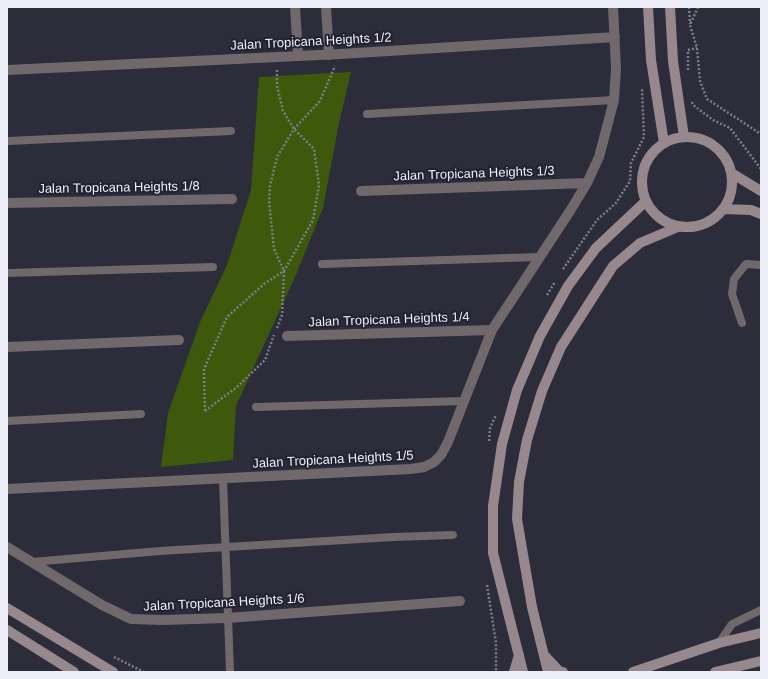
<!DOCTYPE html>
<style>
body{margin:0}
#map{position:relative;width:768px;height:679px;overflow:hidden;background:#2c2c3b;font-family:Helvetica,sans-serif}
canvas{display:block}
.frame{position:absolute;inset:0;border:8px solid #edeef8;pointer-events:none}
</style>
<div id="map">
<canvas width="768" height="679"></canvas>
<div class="frame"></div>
</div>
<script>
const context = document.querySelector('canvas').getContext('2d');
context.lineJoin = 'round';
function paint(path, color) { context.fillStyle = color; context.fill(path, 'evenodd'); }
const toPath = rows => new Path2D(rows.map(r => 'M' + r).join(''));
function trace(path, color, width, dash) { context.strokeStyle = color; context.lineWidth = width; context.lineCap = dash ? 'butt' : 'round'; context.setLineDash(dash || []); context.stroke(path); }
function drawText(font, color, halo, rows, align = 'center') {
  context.font = font + ' Helvetica,sans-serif'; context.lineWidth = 4; context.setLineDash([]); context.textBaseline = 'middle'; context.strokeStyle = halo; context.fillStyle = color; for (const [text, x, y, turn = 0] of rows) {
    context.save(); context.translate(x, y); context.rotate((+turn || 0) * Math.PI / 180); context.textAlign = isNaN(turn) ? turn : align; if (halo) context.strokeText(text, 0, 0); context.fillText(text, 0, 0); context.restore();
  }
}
paint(toPath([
 [351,72,339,123,323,208,295,277,236,406,233,460,161,467,168,413,200,322,227,265,251,190,259,77]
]), '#3e580c');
trace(toPath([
 [689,7,690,24],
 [698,7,690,25,697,48,700,81,707,99,761,134],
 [688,70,688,50,697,48],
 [692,102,693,105,713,120,730,128,761,169],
 [563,269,597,220,616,203,630,181,631,163,644,137,642,89],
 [547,295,555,282],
 [277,328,282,315,284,271,274,249,269,201,270,186,277,157,294,129,320,101,335,66],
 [205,411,237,387,265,360,274,335],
 [205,411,204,369,227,317,264,284,284,271,313,220,319,185,314,149,294,129,283,111,277,86,277,68],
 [489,441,490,428,496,415],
 [487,585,496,643,496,672],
 [114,657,144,672]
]), '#7e7e8b', 2.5, [2, 2]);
trace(toPath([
 [367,114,614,100],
 [7,141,231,131],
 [322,264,539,257],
 [7,273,213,267],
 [742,323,732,294,734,279,746,264,761,265],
 [256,407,464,401],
 [7,421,141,414],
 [223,479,230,672],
 [32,562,160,551,394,537,453,535],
 [719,643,732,624,761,610]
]), '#71686b', 8);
trace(toPath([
 [295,7,298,56],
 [326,7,329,55],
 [7,70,340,54,615,37],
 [361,191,587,183],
 [7,203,232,199],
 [287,336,492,330],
 [7,347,179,340],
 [7,489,411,469,424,467,434,462,441,455,448,442,492,330,570,211,587,183,599,157,614,100,616,69,613,7],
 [7,547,102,605,131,619,162,620,227,618,460,601]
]), '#71686b', 10);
trace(toPath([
 [648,7,651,60,664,143],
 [670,7,673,61,684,137],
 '642 182a45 45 0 1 1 90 0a45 45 0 1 1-90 0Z',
 [733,174,761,191],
 [725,209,751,210,761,214],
 [7,608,113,672],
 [7,630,74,672],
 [544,655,559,671,563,672],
 [514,672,519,655],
 [523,672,493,553,493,506,502,444,517,390,540,336,568,286,596,248,646,201],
 [548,672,532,607,517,519,519,482,527,440,542,391,561,347,613,266,640,243,678,227],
 [633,672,719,643,761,633],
 [715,672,761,661]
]), '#96888d', 10);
drawText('13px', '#edeef8', '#222230', [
 ["Jalan Tropicana Heights 1/2",311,42,-3],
 ["Jalan Tropicana Heights 1/3",474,174,-2],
 ["Jalan Tropicana Heights 1/8",119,188,-1],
 ["Jalan Tropicana Heights 1/4",389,320,-2],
 ["Jalan Tropicana Heights 1/5",333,460,-3],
 ["Jalan Tropicana Heights 1/6",224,603,-3]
]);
</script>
